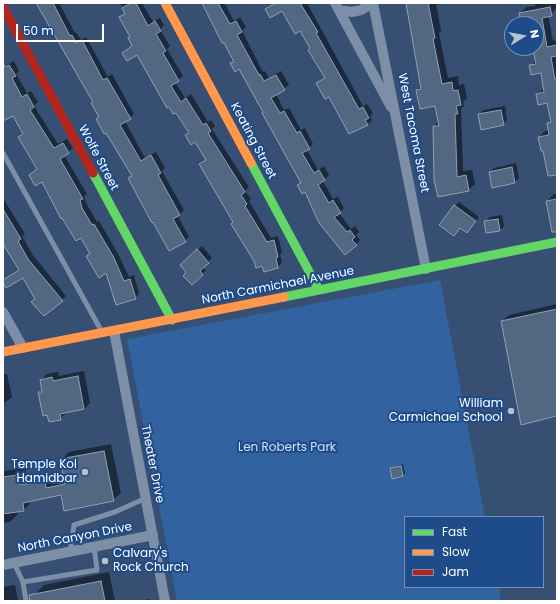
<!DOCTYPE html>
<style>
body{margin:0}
#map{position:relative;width:560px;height:604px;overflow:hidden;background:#364f72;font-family:Poppins,sans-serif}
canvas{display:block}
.frame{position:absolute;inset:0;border:4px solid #fff;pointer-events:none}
.legend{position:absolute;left:404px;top:516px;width:140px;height:72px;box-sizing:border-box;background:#1e4b8a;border:1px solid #7893b9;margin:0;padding:5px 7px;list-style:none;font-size:12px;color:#fff}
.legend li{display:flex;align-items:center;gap:8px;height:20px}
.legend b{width:20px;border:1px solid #7893b9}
.north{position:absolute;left:504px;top:16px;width:40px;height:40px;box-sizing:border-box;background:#1e4b8a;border:1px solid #7893b9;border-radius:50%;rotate:79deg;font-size:11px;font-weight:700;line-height:16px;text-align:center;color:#fff}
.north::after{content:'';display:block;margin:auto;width:14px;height:18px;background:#b9c1ce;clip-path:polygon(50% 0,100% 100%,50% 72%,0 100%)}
.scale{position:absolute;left:16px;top:24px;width:88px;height:18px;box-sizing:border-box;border:2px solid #fff;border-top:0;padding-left:5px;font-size:12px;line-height:14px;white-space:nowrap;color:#fff;-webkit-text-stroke:3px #1e4b8a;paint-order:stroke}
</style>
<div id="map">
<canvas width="560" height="604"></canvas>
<div class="frame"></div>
<ul class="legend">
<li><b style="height:5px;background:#63d668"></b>Fast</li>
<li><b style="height:5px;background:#ff974d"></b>Slow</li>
<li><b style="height:5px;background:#b3261e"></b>Jam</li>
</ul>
<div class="north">N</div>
<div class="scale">50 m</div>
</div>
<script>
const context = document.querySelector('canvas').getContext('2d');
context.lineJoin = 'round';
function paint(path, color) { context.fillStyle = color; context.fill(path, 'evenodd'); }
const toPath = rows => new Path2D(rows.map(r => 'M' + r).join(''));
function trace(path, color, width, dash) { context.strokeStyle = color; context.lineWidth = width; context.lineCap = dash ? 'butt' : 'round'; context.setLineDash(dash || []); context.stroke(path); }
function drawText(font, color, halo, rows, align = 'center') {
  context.font = font + ' Poppins,sans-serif'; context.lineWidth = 4; context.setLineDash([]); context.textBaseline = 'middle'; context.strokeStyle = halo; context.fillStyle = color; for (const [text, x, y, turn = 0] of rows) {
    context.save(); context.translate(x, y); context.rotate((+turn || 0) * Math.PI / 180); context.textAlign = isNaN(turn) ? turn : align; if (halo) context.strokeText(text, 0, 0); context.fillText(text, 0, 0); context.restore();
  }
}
paint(toPath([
 [440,280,485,517,405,517,405,587,499,587,501,601,177,601,127,339]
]), '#3262a0');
paint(toPath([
 [37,3,59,3,75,33,76,32,81,40,86,37,108,77,112,74,134,114,125,121,145,158,156,152,165,168,162,171,184,210,178,216,189,237,185,241,129,178,133,175,107,131,94,102],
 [120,3,142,3,153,22,160,18,164,25,160,30,170,46,167,49,183,76,175,82,185,98,191,94,208,122,211,120,215,126,212,129,249,187,245,191,251,199,249,201,271,238,278,236,282,252,280,254,282,262,278,267,264,270,263,265,255,261,200,164,206,159,138,54,123,53,133,45,131,36,121,17,126,12],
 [202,3,228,3,225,4,234,21,240,17,246,27,242,31,263,72,265,71,269,78,281,71,289,85,276,94,284,110,289,108,301,130,305,128,313,144,307,150,318,170,324,166,329,175,323,181,333,199,338,197,344,208,339,213,351,229,355,226,359,232,356,235,360,240,356,245,298,185,301,182,264,112,239,68,231,64,235,60],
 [274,3,307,3,363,106,367,104,373,113,370,116,372,120,368,124,330,95,317,83,325,77,311,48,300,29,282,10,266,10],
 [407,3,436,3,441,31,439,33,448,78,458,76,459,85,464,84,467,98,463,102,464,106,461,108,463,171,472,170,475,184,468,190,435,180,434,127,439,121,435,104,417,90,421,86],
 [535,3,556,3,557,7,551,15,548,15,553,41,557,40,557,174,539,137,545,131,550,130,548,123,551,120,548,102,537,94,544,88,541,72,531,66,536,60,533,48,536,48,536,24,522,24,520,13,526,7,535,6],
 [14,61,19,71,16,74,27,93,31,91,38,102,34,106,58,144,67,139,73,148,64,155,87,194,84,196,86,203,97,222,99,221,117,252,129,277,134,275,139,294,135,298,107,272,87,257,91,253,42,181,38,169,19,137,23,132,13,114,3,118,3,67],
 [505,106,507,120,503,124,479,115,483,110],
 [516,163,519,178,515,182,490,172,494,168],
 [554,194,557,194,557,224,547,201],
 [3,198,25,234,22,236,32,254,66,296,62,300,36,298,23,277,3,280,20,269,3,239],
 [459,202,479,217,471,228,460,227,454,235,455,206],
 [502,215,504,226,500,230,486,221,490,217],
 [202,246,212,258,203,267,206,270,192,284,188,272,181,265],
 [557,304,557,417,522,424,502,321,509,315],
 [84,371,90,403,84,409,66,413,60,419,39,393,43,389,41,380,47,374,58,372,59,376],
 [3,374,7,374,12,397,3,404],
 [111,444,121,493,113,500,62,494,31,500,31,502,24,510,17,511,18,514,10,522,3,523,3,473,5,471,25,468,27,478,52,474,54,481,65,479,61,460,69,452],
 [403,464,405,474,393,478,391,468],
 [109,572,115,601,37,601,35,594,44,585],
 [15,585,18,601,3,601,3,587],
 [149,599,150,601,140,601]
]), '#0007');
const building = toPath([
 [36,3,53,3,70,36,72,35,76,43,82,40,103,80,107,78,131,119,120,125,141,161,151,155,161,173,158,175,180,215,173,219,186,242,169,251,153,222,152,223,128,178,132,176,106,133,104,134,96,119,99,117,91,103,93,102,36,3],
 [131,3,136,3,148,26,155,21,161,31,156,34,166,51,163,53,179,81,171,86,181,102,186,98,203,125,206,123,211,131,208,133,245,192,241,195,247,204,245,206,267,242,274,240,278,257,276,258,278,268,264,272,262,266,256,268,254,261,231,224,233,222,199,164,206,160,195,142,191,145,185,135,189,133,176,113,173,114,169,107,167,108,137,55,127,61,122,53,132,46,128,38,130,37,119,17,125,14,122,8,131,3],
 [202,3,218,3,230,24,236,21,242,32,237,35,259,75,260,74,264,81,276,75,285,90,271,98,280,113,284,111,297,133,300,131,310,149,302,153,314,173,319,170,325,180,318,185,329,203,333,200,341,213,334,217,347,232,350,230,355,237,352,240,357,245,345,255,319,223,305,192,302,194,297,185,301,183,262,113,263,112,239,69,235,72,230,63,234,62,224,43,222,43,202,3],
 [276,3,300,3,318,32,316,33,359,109,363,107,369,118,365,120,368,125,349,134,329,97,325,99,316,83,325,78,308,50,310,48,300,31,295,34,282,11,270,18,265,9,276,3],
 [406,3,428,3,435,38,433,39,442,84,452,82,453,91,458,90,461,105,456,106,458,114,455,114,457,177,466,175,469,191,438,197,434,180,433,126,439,126,435,106,420,109,416,90,421,89,406,3],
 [550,7,552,16,542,18,547,47,557,45,557,56,551,57,555,80,557,80,557,175,548,176,543,151,541,151,538,137,549,135,547,123,551,122,547,103,538,105,536,94,544,92,541,73,531,75,529,65,536,64,533,50,536,49,536,24,521,24,519,13,550,7],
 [3,63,5,67,9,65,16,76,12,78,22,97,27,94,34,107,30,110,54,148,63,143,69,153,60,159,83,199,80,200,82,208,92,225,94,224,113,256,124,281,130,279,136,299,116,305,106,273,99,278,86,256,90,254,81,238,76,241,62,218,61,219,42,182,35,186,29,175,37,169,18,137,23,134,13,116,3,121,3,63],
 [501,110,504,125,481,130,478,114,501,110],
 [512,167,515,183,492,188,489,172,512,167],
 [557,199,557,232,552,232,546,201,557,199],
 [454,205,476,221,467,233,460,228,454,236,439,225,454,205],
 [3,209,21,239,18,241,28,259,63,301,44,316,31,302,35,299,23,278,6,288,3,282,3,280,19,270,3,244,3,209],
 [498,219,500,231,486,233,484,221,498,219],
 [197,249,209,263,200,271,203,275,192,285,183,276,186,272,180,265,197,249],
 [557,309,557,416,521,425,501,321,557,309],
 [78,376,84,409,60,414,61,420,49,422,47,415,43,416,38,392,42,392,40,380,52,377,53,381,78,376],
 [104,451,114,501,64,511,61,495,23,503,24,511,3,514,3,477,18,475,20,485,45,481,46,488,65,484,60,459,104,451],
 [401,466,403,476,392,479,390,468,401,466],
 [101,581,105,601,30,601,29,595,101,581]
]);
paint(building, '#526782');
trace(building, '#91a0b4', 1);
trace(toPath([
 [3,153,102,332],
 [70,552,74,525,115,512,146,498],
 [14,563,23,582,26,601],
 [23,582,97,570,94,547]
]), '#7d8fa6', 5);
trace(toPath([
 [335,3,391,107],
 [373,3,426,269],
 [339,10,352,12,361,10,373,3],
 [3,312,23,348],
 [114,331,165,601],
 [3,565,153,535]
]), '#7d8fa6', 10);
trace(toPath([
 [251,163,319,290],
 [93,173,172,320],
 [284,297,557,242]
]), '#63d668', 9);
trace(toPath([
 [165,3,251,163],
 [3,352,284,297]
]), '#ff974d', 9);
trace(toPath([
 [3,7,93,173]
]), '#b3261e', 9);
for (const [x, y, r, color] of [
 [511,411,4,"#b9c1ce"],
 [85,472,4,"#b9c1ce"],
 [105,561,4,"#b9c1ce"]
]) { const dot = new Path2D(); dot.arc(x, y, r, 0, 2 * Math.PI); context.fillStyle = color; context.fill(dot); trace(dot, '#1e4b8a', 1.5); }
drawText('12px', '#fff', '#1e4b8a', [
 ["West Tacoma Street",413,133,79],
 ["Keating Street",253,141,62],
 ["Wolfe Street",98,158,62],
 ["North Carmichael Avenue",278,286,-11],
 ["Theater Drive",152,464,79],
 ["North Canyon Drive",75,538,-11]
]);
drawText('12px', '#fff', '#1e4b8a', [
 ["William",503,404],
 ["Carmichael School",503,418],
 ["Temple Kol",77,465],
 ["Hamidbar",77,479],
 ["Calvary's",113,554,"left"],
 ["Rock Church",113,568,"left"]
], 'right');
drawText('12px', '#cee1f8', '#1e4b8a', [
 ["Len Roberts Park",287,448]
]);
</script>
